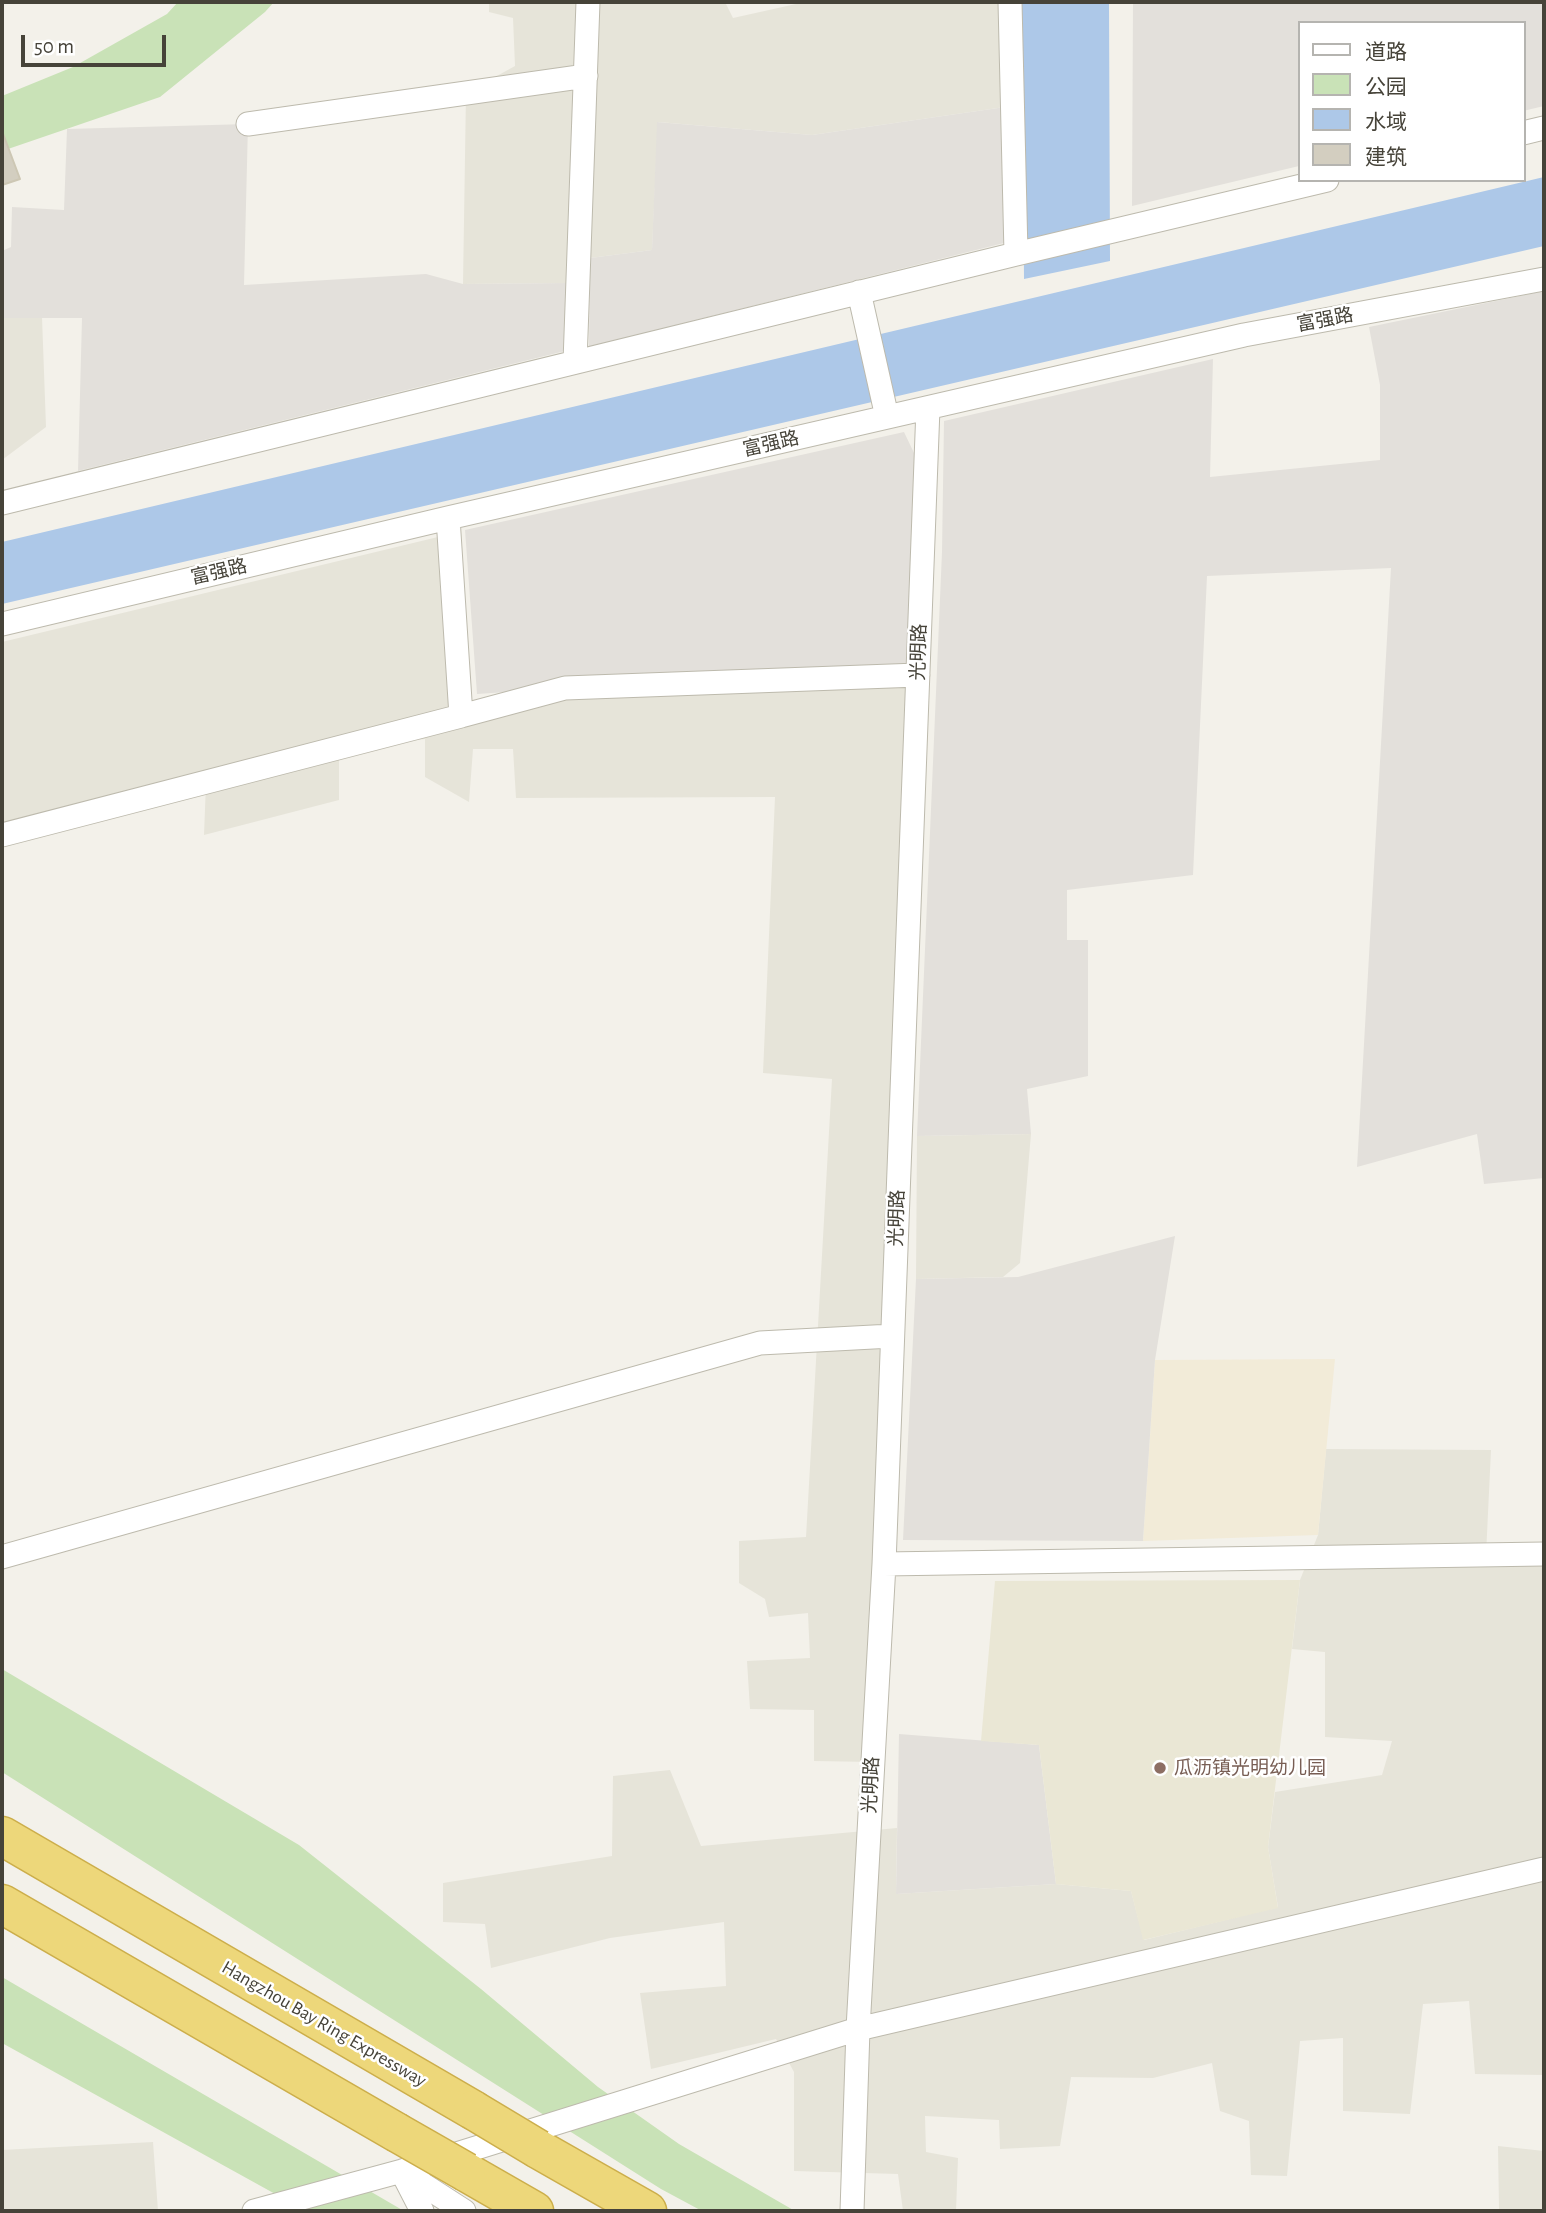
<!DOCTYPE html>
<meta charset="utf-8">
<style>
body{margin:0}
#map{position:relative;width:1546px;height:2213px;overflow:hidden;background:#f3f1ea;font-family:"Alegreya Sans","Noto Sans SC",sans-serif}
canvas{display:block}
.frame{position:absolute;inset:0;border:4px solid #464339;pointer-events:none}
.legend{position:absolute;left:1298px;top:21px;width:228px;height:161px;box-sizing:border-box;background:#fff;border:2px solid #b5b4b0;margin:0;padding:9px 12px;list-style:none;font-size:21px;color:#464339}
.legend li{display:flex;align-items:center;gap:14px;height:35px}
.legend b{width:35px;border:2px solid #b5b4b0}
.scale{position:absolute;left:21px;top:35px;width:145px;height:32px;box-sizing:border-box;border:4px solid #464339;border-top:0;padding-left:9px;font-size:21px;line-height:24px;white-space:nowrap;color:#464339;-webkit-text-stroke:5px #fff;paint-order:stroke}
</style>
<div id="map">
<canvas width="1546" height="2213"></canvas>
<div class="frame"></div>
<ul class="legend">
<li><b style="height:9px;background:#fff"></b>道路</li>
<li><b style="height:19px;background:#c9e2b7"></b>公园</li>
<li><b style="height:19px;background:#adc8e8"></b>水域</li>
<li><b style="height:19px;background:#d3cec0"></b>建筑</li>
</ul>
<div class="scale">50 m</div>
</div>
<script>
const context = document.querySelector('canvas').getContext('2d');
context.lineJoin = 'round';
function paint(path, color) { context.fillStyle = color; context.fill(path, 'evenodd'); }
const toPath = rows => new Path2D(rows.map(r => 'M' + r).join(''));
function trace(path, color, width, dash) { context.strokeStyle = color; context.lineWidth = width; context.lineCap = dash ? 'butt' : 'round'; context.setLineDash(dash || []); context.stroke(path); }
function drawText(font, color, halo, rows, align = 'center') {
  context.font = font + ' "Alegreya Sans","Noto Sans SC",sans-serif'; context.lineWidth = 5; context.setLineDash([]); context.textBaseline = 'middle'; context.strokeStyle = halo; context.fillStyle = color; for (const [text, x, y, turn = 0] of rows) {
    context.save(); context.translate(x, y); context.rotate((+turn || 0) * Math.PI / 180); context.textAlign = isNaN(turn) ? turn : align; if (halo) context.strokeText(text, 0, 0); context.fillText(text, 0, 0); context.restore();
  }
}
paint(toPath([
 [489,2,725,2,733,18,805,2,1002,2,1005,107,812,135,658,122,652,250,590,258,567,283,463,284,466,93,515,66,513,18,489,12],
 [42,317,46,427,2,460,2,318],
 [438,537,449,701,461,716,565,688,918,675,873,1762,814,1761,814,1710,750,1709,747,1661,810,1658,808,1613,769,1617,765,1599,739,1583,739,1541,806,1537,832,1079,763,1073,775,797,516,798,513,749,473,749,469,802,425,777,425,739,339,747,339,800,204,835,206,783,2,835,2,642],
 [1031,1134,1020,1263,1003,1277,916,1279,917,1136],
 [1326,1449,1491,1450,1486,1555,1544,1560,1544,2075,1475,2074,1469,2001,1423,2004,1410,2114,1343,2111,1343,2038,1300,2041,1287,2176,1251,2175,1249,2121,1220,2111,1212,2063,1153,2078,1071,2077,1060,2146,1000,2149,999,2120,925,2116,926,2152,958,2158,956,2211,903,2211,898,2174,794,2171,794,2072,776,2039,651,2069,640,1993,726,1986,724,1922,610,1938,491,1968,485,1924,443,1922,443,1883,612,1856,613,1776,670,1770,701,1846,897,1828,896,1894,1056,1884,1131,1891,1144,1940,1278,1907,1268,1847,1275,1792,1382,1775,1392,1741,1325,1737,1325,1652,1292,1649,1300,1580,1318,1535],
 [153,2142,158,2211,2,2211,2,2150],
 [1498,2146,1544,2151,1544,2211,1505,2211,1499,2209]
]), '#e6e4d9');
paint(toPath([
 [1335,1359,1318,1535,1143,1541,1155,1360]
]), '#f2ebd8');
paint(toPath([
 [1133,2,1544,2,1544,106,1523,111,1523,23,1299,23,1299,166,1132,206],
 [1005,107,1008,242,589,347,590,258,652,250,657,122,812,135],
 [248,124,244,285,426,274,463,284,567,283,565,351,78,471,82,318,2,318,2,251,11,247,12,207,64,210,67,129],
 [1544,291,1544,1178,1484,1184,1477,1134,1357,1167,1391,568,1207,576,1193,875,1067,890,1067,940,1088,940,1088,1076,1027,1089,1031,1134,917,1136,942,552,944,421,1213,359,1210,477,1380,460,1380,385,1369,327],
 [904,432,925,476,918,675,775,674,477,694,465,530],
 [1175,1236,1155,1360,1143,1541,903,1540,916,1279,1018,1277],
 [899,1734,1039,1745,1056,1884,896,1894]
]), '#e3e0db');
paint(toPath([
 [1300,1580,1268,1847,1278,1908,1143,1940,1131,1891,1056,1884,1039,1745,981,1741,995,1581]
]), '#eae7d5');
paint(toPath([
 [178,2,274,2,265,12,160,97,8,149,2,131,2,96,73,67,167,14],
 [2,1669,299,1845,481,1989,598,2087,679,2144,795,2211,702,2211,661,2189,2,1772],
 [2,1977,404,2211,306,2211,2,2043]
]), '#c9e2b7');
paint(toPath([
 [1022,2,1109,2,1110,261,1024,279],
 [1544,177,1544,246,2,604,2,542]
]), '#adc8e8');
const building = toPath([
 [2,131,20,179,2,185,2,131]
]);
paint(building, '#d3cec0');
trace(building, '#cdc7b4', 2);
const street = toPath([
 [1010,2,1016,254],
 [248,124,586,76],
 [1523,133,1544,128],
 [859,292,887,417],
 [575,362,588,2],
 [2,503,1016,254,1327,180],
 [2,624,448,518,1244,335,1544,279],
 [461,716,565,688,918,675],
 [2,835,461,716,448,518],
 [2,1557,760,1343,892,1336],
 [884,1564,1544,1554],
 [402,2171,464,2211],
 [403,2174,422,2211],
 [254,2211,402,2171,858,2029,1544,1869],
 [852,2211,858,2029,884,1564,928,408]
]);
const highway = toPath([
 [2,1836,473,2110],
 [2,1904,396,2132],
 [538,2149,647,2211],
 [466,2172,534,2211]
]);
trace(street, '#bdbaad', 25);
trace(highway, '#ccae4b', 41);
trace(street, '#fff', 23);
trace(highway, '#edd77a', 38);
const highwayBridge = toPath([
 [473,2110,538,2149],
 [396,2132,466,2172]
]);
trace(highwayBridge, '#ccae4b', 41, []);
trace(highwayBridge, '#edd77a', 38);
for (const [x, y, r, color] of [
 [1160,1768,7,"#8d6e63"]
]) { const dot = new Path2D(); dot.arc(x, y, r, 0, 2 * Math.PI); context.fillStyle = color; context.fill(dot); trace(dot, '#fff', 2.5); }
drawText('19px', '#464339', '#fff', [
 ["富强路",1325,320,-11],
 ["富强路",771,444,-13],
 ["富强路",219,572,-13],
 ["光明路",919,652,-88],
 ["光明路",897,1218,-88],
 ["光明路",871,1785,-87],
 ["Hangzhou Bay Ring Expressway",324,2024,30]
]);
drawText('19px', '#785e54', '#fff', [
 ["瓜沥镇光明幼儿园",1174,1768]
], 'left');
</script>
